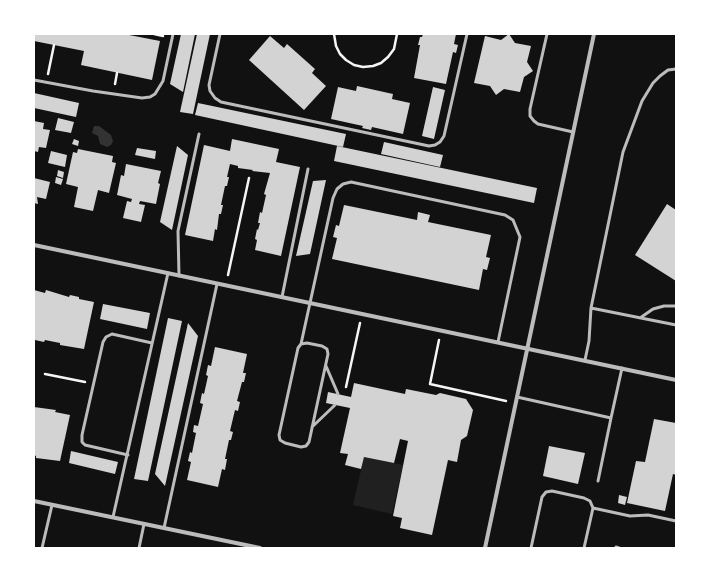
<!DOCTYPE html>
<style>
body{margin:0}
#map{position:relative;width:710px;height:582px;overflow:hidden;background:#111;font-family:"Exo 2",sans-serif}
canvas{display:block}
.frame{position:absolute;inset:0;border:35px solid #fff;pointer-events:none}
</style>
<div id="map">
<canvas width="710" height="582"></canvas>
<div class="frame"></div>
</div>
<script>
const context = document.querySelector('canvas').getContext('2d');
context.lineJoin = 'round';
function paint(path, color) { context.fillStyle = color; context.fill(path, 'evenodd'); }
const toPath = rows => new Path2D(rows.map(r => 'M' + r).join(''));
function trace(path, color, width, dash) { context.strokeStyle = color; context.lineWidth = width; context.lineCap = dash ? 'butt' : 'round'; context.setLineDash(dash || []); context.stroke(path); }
paint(toPath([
 [364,457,403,465,392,514,353,505]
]), '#202020');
paint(toPath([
 [94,126,99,126,111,135,113,141,111,145,107,147,100,144,98,136,92,133]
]), '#333');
paint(toPath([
 [34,34,124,34,160,41,152,80,81,65,84,51,34,41],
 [181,34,195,34,183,92,170,84],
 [197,34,210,34,193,114,180,112],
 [423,34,456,34,454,44,458,45,456,53,453,52,446,84,414,78,420,45,418,45,420,37,422,37],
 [509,34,515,43,531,46,527,62,533,71,524,77,520,92,504,89,496,95,490,86,474,83,485,36,501,40],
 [270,36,284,48,287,44,315,69,312,73,326,86,304,110,249,60],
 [357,86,393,94,392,99,410,103,403,134,372,127,371,130,362,128,363,126,331,119,338,87,356,91],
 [433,87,445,90,434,139,422,136],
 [34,93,79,103,76,117,34,108],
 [198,103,346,134,343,147,195,115],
 [58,118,74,122,71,133,55,130],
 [34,121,44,123,43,129,50,130,46,148,39,147,38,152,34,151],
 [74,139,79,141,78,146,72,144],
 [232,139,279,149,276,162,300,167,281,256,255,250,257,240,255,239,257,229,258,230,260,223,258,223,260,212,262,213,266,195,264,194,270,173,252,171,253,170,238,168,238,166,230,164,227,177,229,177,227,186,225,186,221,205,223,205,221,214,219,214,217,230,215,229,213,241,185,235,204,145,230,151],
 [384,142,443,155,440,167,381,154],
 [177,146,188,155,172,230,160,222],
 [337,146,537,188,534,203,334,161],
 [137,148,156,151,155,159,135,155],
 [78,149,113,156,112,162,116,163,109,193,98,190,93,211,74,207,78,187,66,184,73,152,77,153],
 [51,151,67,155,65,167,48,163],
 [126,164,161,171,158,183,160,184,156,204,140,201,139,204,145,205,141,222,123,218,127,201,131,202,132,199,117,195,121,175,124,176],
 [58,170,64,172,63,178,57,176],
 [56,177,63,179,61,185,55,183],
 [34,178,50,182,46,199,37,197,38,204,34,203],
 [326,180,310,254,296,256,313,181],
 [667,204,676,210,676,281,635,255],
 [344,205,417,220,418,212,430,215,428,222,491,235,486,257,490,258,487,270,483,269,479,290,332,259,337,238,333,237,336,225,339,226],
 [34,290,45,293,46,290,69,297,70,295,79,297,79,299,94,302,84,349,60,345,60,343,45,340,44,342,35,340,35,338,34,338],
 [103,304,150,313,147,329,100,319],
 [168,318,182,321,148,481,134,479],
 [188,323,198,336,165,486,155,474],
 [215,347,247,354,243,373,246,373,244,382,242,382,237,401,240,402,238,411,235,410,230,431,233,432,231,440,229,440,225,459,227,459,225,470,222,469,218,487,187,480,191,462,188,461,190,452,192,453,196,433,193,432,194,425,198,426,203,404,200,403,202,393,204,394,208,376,206,375,208,365,211,366],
 [354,383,405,394,406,389,436,395,440,393,466,399,473,410,467,436,461,440,457,462,448,460,432,535,400,528,402,518,393,516,408,441,400,439,394,463,364,457,361,469,345,465,348,454,340,453,350,408,326,403,328,392,351,397],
 [34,407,56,410,55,412,70,415,60,461,36,458,36,456,34,455],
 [654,419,676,423,676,475,673,474,665,511,627,503,636,461,645,462],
 [549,446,585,453,578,484,543,476],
 [71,451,118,462,115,474,69,463],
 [619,495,627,497,625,505,618,503]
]), '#d3d3d3');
trace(toPath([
 [154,34,163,36],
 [334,34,336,46,340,54,346,60,354,65,363,67,373,66,381,63,388,57,394,49,397,34],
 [48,74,54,45],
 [115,84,117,73],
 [228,275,249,178],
 [439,340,430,384,506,401],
 [45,374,85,382],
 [346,387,360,323]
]), '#f5f5f5', 2.5);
trace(toPath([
 [220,34,209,85,210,91,215,98,221,102,429,146,435,145,440,142,444,136,467,34],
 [547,34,530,109,530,116,534,121,538,124,573,132],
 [34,80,93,91,142,98,150,97,155,94,163,81,173,34],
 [179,276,178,231,199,134],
 [282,297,308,169],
 [591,308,676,325],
 [640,318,653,309,664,306,676,306],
 [301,344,307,343,322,346,327,349,328,354,309,442,306,446,301,447,285,443,280,440,279,435,298,348,301,344,333,198,337,189,343,184,351,182,505,215,513,220,520,237,498,342],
 [585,360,589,341,591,308,623,152,642,101,653,83,660,76,668,70,676,69],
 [326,366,338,394],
 [517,397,611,418,598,481],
 [611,418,622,368],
 [312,427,335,405],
 [128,455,85,445,82,442,82,435,103,342,106,337,112,334,152,343],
 [593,508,630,516,648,515,676,521],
 [113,517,168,273],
 [164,528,217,284],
 [616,547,619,548],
 [42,548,52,505],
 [139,548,144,524],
 [531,548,542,497,546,492,552,491,584,498,590,501,593,508,584,548]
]), '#bcbcbc', 3);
trace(toPath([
 [34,245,676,380],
 [34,501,260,548],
 [485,548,594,34]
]), '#bcbcbc', 4);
</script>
